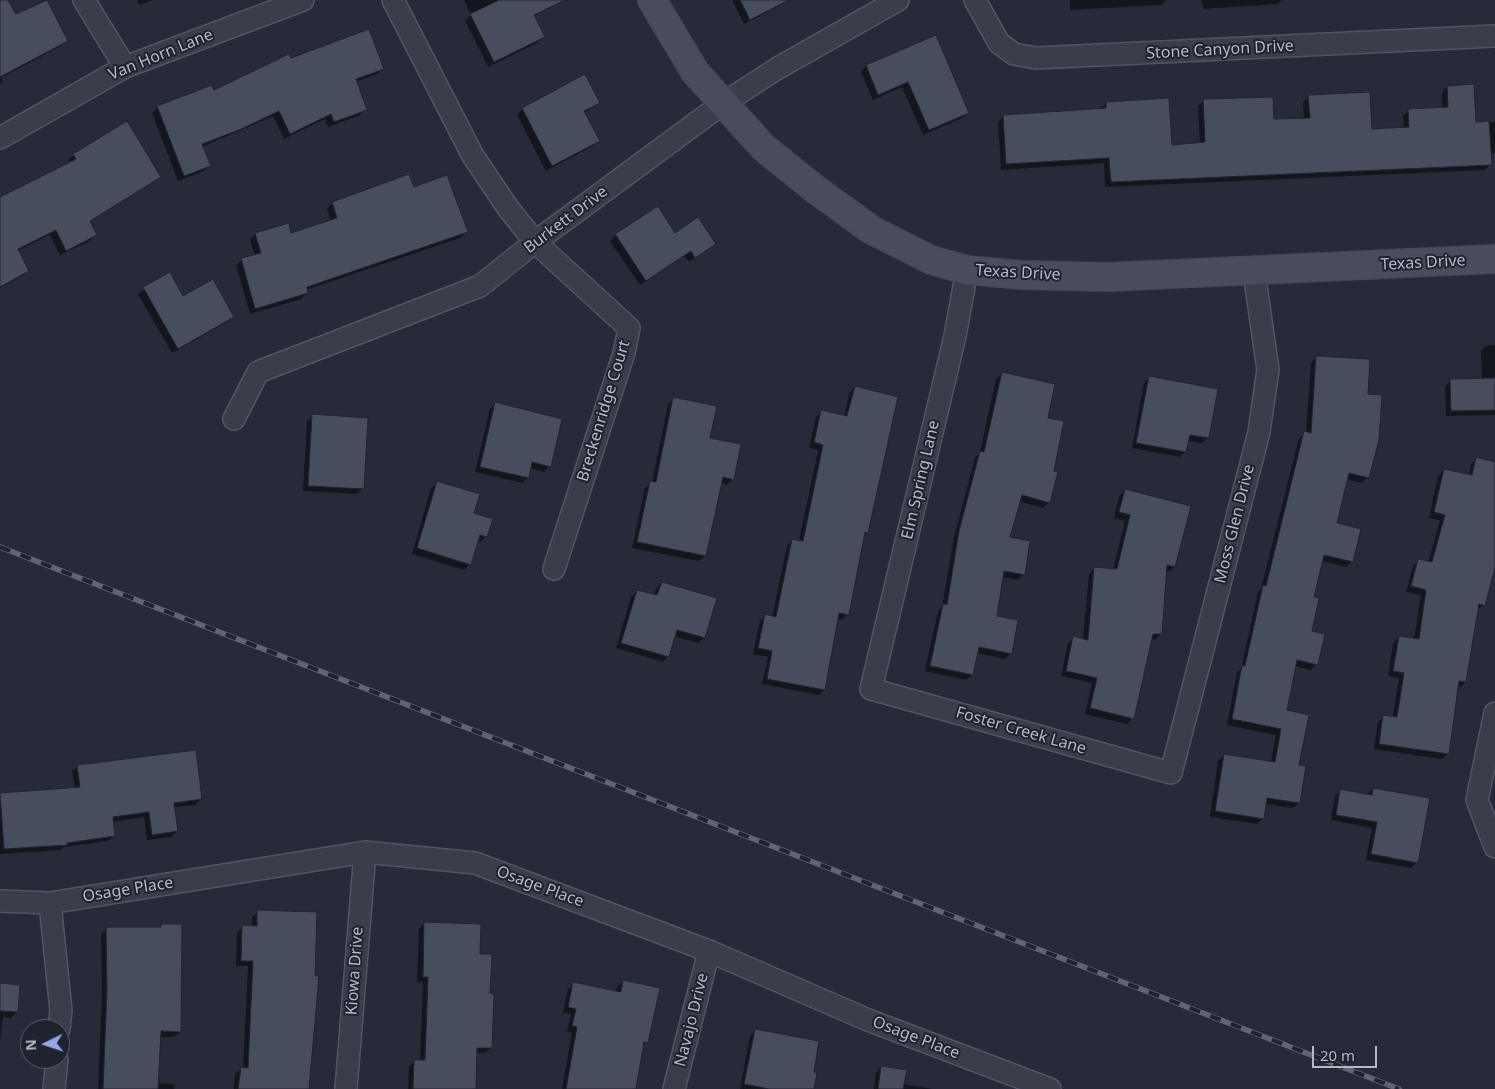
<!DOCTYPE html>
<style>
body{margin:0}
#map{position:relative;width:1495px;height:1089px;overflow:hidden;background:#262a39;font-family:"Noto Sans",sans-serif}
canvas{display:block}
.north{position:absolute;left:20px;top:1019px;width:50px;height:50px;box-sizing:border-box;background:#1f222f;border:1px solid #5b5e6b;border-radius:50%;rotate:266deg;font-size:14px;font-weight:700;line-height:20px;text-align:center;color:#b5b8c5}
.north::after{content:'';display:block;margin:auto;width:18px;height:22px;background:#96a4ea;clip-path:polygon(50% 0,100% 100%,50% 72%,0 100%)}
.scale{position:absolute;left:1312px;top:1046px;width:65px;height:22px;box-sizing:border-box;border:2px solid #b5b8c5;border-top:0;padding-left:6px;font-size:15px;line-height:18px;white-space:nowrap;color:#b5b8c5;-webkit-text-stroke:4px #1f222f;paint-order:stroke}
</style>
<div id="map">
<canvas width="1495" height="1089"></canvas>
<div class="north">N</div>
<div class="scale">20 m</div>
</div>
<script>
const context = document.querySelector('canvas').getContext('2d');
context.lineJoin = 'round';
function paint(path, color) { context.fillStyle = color; context.fill(path, 'evenodd'); }
const toPath = rows => new Path2D(rows.map(r => 'M' + r).join(''));
function trace(path, color, width, dash) { context.strokeStyle = color; context.lineWidth = width; context.lineCap = dash ? 'butt' : 'round'; context.setLineDash(dash || []); context.stroke(path); }
function drawText(font, color, halo, rows, align = 'center') {
  context.font = font + ' "Noto Sans",sans-serif'; context.lineWidth = 4; context.setLineDash([]); context.textBaseline = 'middle'; context.strokeStyle = halo; context.fillStyle = color; for (const [text, x, y, turn = 0] of rows) {
    context.save(); context.translate(x, y); context.rotate((+turn || 0) * Math.PI / 180); context.textAlign = isNaN(turn) ? turn : align; if (halo) context.strokeText(text, 0, 0); context.fillText(text, 0, 0); context.restore();
  }
}
paint(toPath([
 [0,0,7,0,15,16,45,0,67,40,61,46,1,78,3,81,0,84],
 [137,0,154,0,139,5],
 [464,0,538,0,543,10,534,17,543,37,537,43,488,67,465,21,471,15],
 [732,0,790,0,744,24],
 [1070,0,1166,0,1161,5,1070,10],
 [1202,0,1283,0,1277,4,1203,9],
 [936,37,968,113,962,118,923,135,902,87,873,100,861,72,866,66],
 [383,69,377,74,355,82,365,109,360,115,328,127,325,119,284,139,273,116,202,147,209,166,204,171,178,181,152,113,158,107,214,92],
 [585,76,599,103,584,113,598,140,593,146,546,171,517,115,522,109],
 [1447,87,1475,123,1495,122,1495,154,1490,154,1490,164,1485,170,1105,187,1104,163,1001,170,998,122,1003,116,1101,109,1106,103,1171,146,1200,144,1198,106,1204,101,1272,121,1304,119,1303,102,1309,97,1371,130,1404,129,1403,116,1409,110,1442,108,1442,93],
 [74,155,159,177,89,222,95,235,90,241,60,255,50,235,17,251,28,271,22,276,0,288,0,205,70,164,68,160],
 [408,176,413,188,466,232,460,238,306,290,307,293,301,299,250,314,236,265,242,260,255,256,250,239,256,234,290,235,331,222,327,209,332,203],
 [616,235,714,244,689,262,684,256,640,285,610,241],
 [169,273,183,298,233,316,227,322,172,353,138,294],
 [1487,345,1495,345,1495,415,1446,416,1445,386,1451,380,1482,379,1481,351],
 [1317,357,1367,395,1368,477,1362,483,1346,479,1335,524,1352,561,1346,567,1322,561,1312,598,1310,632,1316,664,1311,670,1295,666,1286,711,1299,803,1293,808,1265,804,1263,818,1257,824,1210,817,1218,761,1224,755,1271,762,1276,735,1227,725,1237,672,1241,669,1258,592,1261,589,1299,438,1306,433,1311,363],
 [1002,374,1046,419,1052,472,1049,502,1043,508,1019,501,1008,538,1024,574,1018,580,1002,577,996,617,1010,654,1005,659,976,653,972,675,966,680,925,671,938,611,942,607,954,537,975,458,980,452,996,379],
 [1150,378,1216,390,1208,438,1202,443,1187,441,1185,452,1180,457,1132,448,1144,383],
 [855,387,867,532,864,535,848,614,842,620,837,619,824,690,818,695,762,684,768,657,753,654,760,621,765,616,772,617,787,546,793,540,799,541,818,450,809,448,816,417,822,412,844,417,849,393],
 [674,398,709,439,733,479,727,485,720,483,705,556,699,561,632,548,645,488,652,482,668,404],
 [495,404,549,466,544,472,530,468,528,478,522,483,475,472,490,409],
 [313,416,362,489,357,494,303,491,307,421],
 [1477,459,1495,463,1495,562,1484,605,1476,610,1465,682,1460,687,1457,687,1447,754,1442,759,1374,749,1378,722,1384,716,1393,717,1399,678,1388,676,1393,643,1399,637,1414,639,1421,595,1406,592,1413,566,1419,560,1428,563,1440,520,1429,518,1438,476,1444,470,1469,476,1471,464],
 [437,483,472,514,491,519,486,537,480,542,477,541,470,564,464,570,412,554,431,488],
 [1125,490,1174,567,1169,572,1165,571,1161,634,1155,640,1151,639,1133,718,1127,724,1085,714,1092,683,1061,676,1068,643,1074,638,1083,640,1089,574,1094,569,1113,570,1125,521,1114,518,1119,496],
 [662,583,715,599,704,638,698,643,674,636,668,656,663,662,616,648,631,597,637,591,654,596,656,589],
 [78,766,201,799,195,805,174,807,177,831,171,837,147,840,144,817,112,822,114,836,108,841,63,847,61,850,0,854,0,795,75,789,72,771],
 [1373,789,1417,862,1411,868,1366,860,1372,828,1331,820,1335,796,1341,790,1367,795],
 [258,912,308,1089,234,1089,235,1074,243,1069,248,966,236,966,237,932,243,927,252,927,252,917],
 [425,923,479,955,489,995,490,1048,485,1053,476,1053,475,1089,408,1089,409,1066,415,1061,420,1061,423,982,417,982,419,929],
 [161,926,180,1032,174,1037,159,1037,157,1083,175,1084,174,1089,98,1089,102,995,101,934,107,928,158,929],
 [623,982,647,1042,642,1046,634,1089,562,1089,572,1033,567,1032,571,1014,563,1013,568,989,574,983,616,992,617,987],
 [0,985,17,1012,11,1018,3,1017,0,1043],
 [756,1030,812,1089,740,1089,750,1036],
 [881,1067,903,1084,933,1089,874,1089,876,1073]
]), '#0007');
const building = toPath([
 [0,0,8,0,16,14,47,0,68,41,0,77,0,0],
 [499,0,565,0,534,15,545,37,494,62,470,14,499,0],
 [740,0,789,0,750,20,740,0],
 [369,29,384,69,356,79,367,110,334,122,331,114,290,134,279,111,239,130,202,144,211,166,184,176,157,106,212,85,214,90,289,54,291,58,369,29],
 [936,35,969,113,929,130,908,82,878,95,866,65,936,35],
 [585,74,600,103,584,111,600,141,552,166,522,108,585,74],
 [1474,84,1476,122,1489,121,1492,165,1111,182,1109,158,1006,164,1003,115,1106,108,1106,102,1169,98,1172,145,1205,142,1203,99,1273,97,1274,119,1310,118,1308,95,1370,92,1372,129,1409,127,1408,109,1448,107,1447,86,1474,84],
 [127,121,161,177,90,221,97,235,66,251,56,230,18,249,29,271,0,287,0,197,76,159,73,154,127,121],
 [409,174,414,187,447,175,468,232,307,287,308,293,255,309,241,258,261,253,255,233,289,223,291,233,337,218,332,202,409,174],
 [658,206,675,233,698,217,716,244,695,258,691,251,646,281,615,234,658,206],
 [170,272,183,296,213,279,234,317,178,349,143,287,170,272],
 [1316,356,1370,359,1368,394,1382,395,1379,440,1369,478,1349,473,1337,523,1361,529,1353,562,1324,555,1314,597,1319,598,1312,631,1325,634,1318,665,1297,660,1287,710,1309,715,1299,765,1306,766,1300,803,1267,798,1264,819,1215,811,1224,754,1275,762,1281,729,1232,719,1242,665,1245,666,1263,585,1266,586,1304,431,1311,433,1316,356],
 [1002,372,1055,384,1048,418,1064,421,1054,471,1058,472,1050,503,1022,495,1010,537,1030,541,1025,575,1004,571,997,616,1018,620,1012,654,979,647,973,675,930,666,943,604,947,605,959,531,980,451,984,452,1002,372],
 [1149,376,1218,389,1209,438,1190,435,1186,452,1136,443,1149,376],
 [1495,378,1495,410,1451,411,1450,379,1495,378],
 [855,386,898,397,868,533,865,532,849,615,839,613,825,690,767,679,772,651,758,648,765,614,776,617,792,539,803,541,823,445,814,442,821,410,847,416,855,386],
 [673,397,717,406,710,438,741,444,734,480,723,477,706,556,637,542,650,481,656,482,673,397],
 [495,402,562,419,551,467,532,462,529,478,480,467,495,402],
 [312,414,368,418,364,489,308,486,312,414],
 [1476,457,1495,462,1495,567,1485,606,1479,604,1466,682,1459,681,1449,754,1379,744,1383,715,1397,717,1404,673,1393,671,1399,636,1419,639,1426,590,1411,586,1418,559,1432,562,1445,515,1434,512,1444,469,1472,475,1476,457],
 [437,481,480,494,474,513,493,519,487,537,480,535,471,565,417,548,437,481],
 [1125,489,1191,506,1175,567,1167,565,1162,634,1153,634,1134,719,1090,708,1097,678,1066,671,1073,636,1088,640,1094,567,1117,569,1130,515,1119,512,1125,489],
 [662,582,717,598,705,638,677,630,669,657,621,643,637,590,657,595,662,582],
 [196,750,202,799,174,803,178,831,152,835,149,812,113,817,115,836,67,843,68,845,4,849,0,793,80,787,77,765,196,750],
 [1373,788,1430,798,1418,863,1371,854,1377,822,1336,815,1340,789,1372,795,1373,788],
 [257,910,317,912,315,976,319,976,309,1089,238,1089,241,1067,248,1068,253,961,241,961,242,925,257,926,257,910],
 [424,922,481,924,480,954,492,954,490,993,494,994,492,1048,477,1048,476,1089,413,1089,414,1060,425,1060,428,977,423,977,424,922],
 [161,924,182,924,181,1032,161,1031,158,1089,103,1089,107,989,106,927,161,927,161,924],
 [623,980,660,988,648,1043,644,1042,636,1089,566,1089,577,1027,572,1026,576,1009,568,1007,573,982,621,992,623,980],
 [0,983,20,985,18,1012,0,1011,0,983],
 [755,1029,819,1041,814,1072,817,1073,814,1089,769,1089,744,1084,755,1029],
 [881,1066,907,1070,903,1089,878,1089,881,1066]
]);
paint(building, '#484d5e');
trace(building, '#212431', 1);
const street = toPath([
 [84,0,125,67],
 [393,0,473,156,508,208,535,242,629,328,624,353,554,569],
 [975,0,999,43,1014,54,1036,58,1495,36],
 [0,138,125,67,303,0],
 [967,270,955,336,871,689,1171,773,1259,432,1268,370,1254,272],
 [234,419,258,372,480,286,535,242,722,104,778,68,898,0],
 [1495,847,1477,800,1495,713],
 [0,901,50,903,365,852,475,863,709,951,868,1020,1050,1089],
 [50,903,61,1011,59,1029],
 [54,1089,57,1059],
 [346,1089,365,852],
 [674,1089,709,951]
]);
const secondary = toPath([
 [652,0,695,72,764,148,815,189,870,229,931,260,967,270,1022,275,1108,277,1495,259]
]);
trace(street, '#525562', 24);
trace(secondary, '#434653', 30);
trace(street, '#3a3d4a', 21);
trace(secondary, '#484c5c', 28);
const rail = toPath([
 [0,547,1399,1089]
]);
trace(rail, '#606473', 5.5);
trace(rail, '#1f222f', 4, [11]);
drawText('16px', '#b5b8c5', '#1f222f', [
 ["Stone Canyon Drive",1220,50,-3],
 ["Van Horn Lane",161,55,-22],
 ["Burkett Drive",566,220,-37],
 ["Texas Drive",1423,263,-3],
 ["Texas Drive",1018,273,3],
 ["Breckenridge Court",604,411,-73],
 ["Elm Spring Lane",921,480,-77],
 ["Moss Glen Drive",1235,524,-76],
 ["Foster Creek Lane",1021,731,16],
 ["Osage Place",540,887,20],
 ["Osage Place",128,890,-9],
 ["Kiowa Drive",355,971,-86],
 ["Navajo Drive",692,1020,-76],
 ["Osage Place",916,1038,21]
]);
</script>
